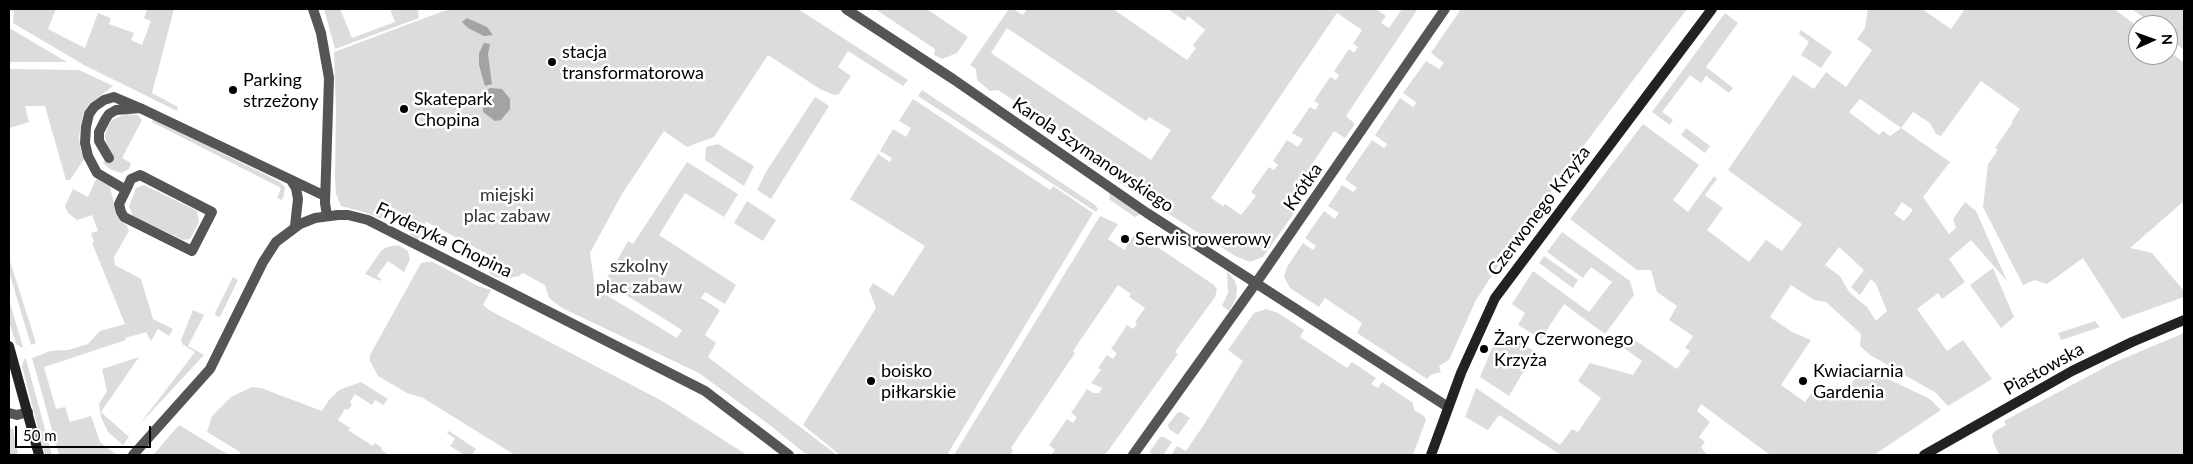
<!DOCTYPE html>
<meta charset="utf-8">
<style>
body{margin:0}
#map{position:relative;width:2193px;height:464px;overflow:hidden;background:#fff;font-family:Lato,sans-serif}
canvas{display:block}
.frame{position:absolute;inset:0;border:10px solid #000;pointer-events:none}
.north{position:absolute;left:2128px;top:15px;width:50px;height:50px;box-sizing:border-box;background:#fff;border:1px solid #999;border-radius:50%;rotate:88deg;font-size:14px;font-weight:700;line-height:20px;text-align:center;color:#000}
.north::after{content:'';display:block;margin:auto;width:18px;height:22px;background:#000;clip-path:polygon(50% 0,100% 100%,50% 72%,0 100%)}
.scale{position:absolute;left:15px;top:426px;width:136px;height:22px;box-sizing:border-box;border:2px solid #000;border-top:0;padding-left:6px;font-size:15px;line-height:18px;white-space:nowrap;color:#000;-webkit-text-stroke:4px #fff;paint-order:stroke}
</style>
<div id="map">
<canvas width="2193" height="464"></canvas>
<div class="frame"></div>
<div class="north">N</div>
<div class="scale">50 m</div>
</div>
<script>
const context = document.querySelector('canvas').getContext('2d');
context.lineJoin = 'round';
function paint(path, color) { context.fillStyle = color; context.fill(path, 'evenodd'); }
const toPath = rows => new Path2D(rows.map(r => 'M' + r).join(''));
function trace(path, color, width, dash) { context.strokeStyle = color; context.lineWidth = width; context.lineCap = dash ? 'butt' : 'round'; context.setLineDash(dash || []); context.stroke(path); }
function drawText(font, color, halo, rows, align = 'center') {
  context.font = font + ' Lato,sans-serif'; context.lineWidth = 5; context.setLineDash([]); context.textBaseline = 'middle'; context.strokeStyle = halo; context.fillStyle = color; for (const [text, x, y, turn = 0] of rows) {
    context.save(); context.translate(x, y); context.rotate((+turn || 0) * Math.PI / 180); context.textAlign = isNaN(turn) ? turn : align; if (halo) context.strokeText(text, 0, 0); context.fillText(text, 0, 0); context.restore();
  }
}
paint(toPath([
 [9,9,56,9,48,29,85,48,98,13,111,18,109,24,134,33,131,40,142,45,151,21,144,18,147,9,174,9,152,93,178,107,177,111,84,65,13,23,14,12],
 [324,9,340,9,352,38,395,22,390,9,418,9,419,18,335,49],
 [449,9,798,9,908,80,903,86,848,51,838,67,851,76,839,94,834,95,820,89,768,55,714,137,687,147,664,131,622,194,590,253,595,288,677,338,682,330,605,282,628,241,633,244,687,162,738,194,724,217,685,193,659,235,736,285,725,304,705,292,701,298,720,310,705,335,716,343,708,357,837,455,807,455,771,426,699,373,562,308,549,298,545,285,523,273,519,276,509,278,495,277,489,273,497,259,400,208,426,222,418,240,410,234,416,221,388,205,381,219,364,212,341,206,336,194,335,179,336,108,334,52],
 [875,9,927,9,968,37,957,53,942,59,934,55,935,49],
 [1009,9,1013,9,1023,15,1027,9,1113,9,1187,60,1196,48,1193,45,1205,30,1188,16,1185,21,1168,9,1376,9,1386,16,1381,23,1389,28,1402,9,1417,10,1346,116,1355,124,1345,138,1334,131,1284,206,1294,213,1263,257,1250,262,1235,256,1115,180,1114,166,998,90,990,91,977,80,976,69,970,65],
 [1337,13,1362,30,1353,44,1358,47,1354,53,1349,49,1334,71,1339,75,1336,80,1330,77,1314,101,1319,104,1315,110,1310,107,1292,133,1303,139,1298,147,1287,140,1273,161,1278,165,1274,170,1269,167,1251,192,1256,196,1241,215,1225,204,1223,206,1211,198],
 [1007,28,1146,121,1149,117,1171,130,1151,160,991,53],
 [1461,9,1687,9,1584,145,1500,263,1476,300,1449,360,1439,366,1441,372,1431,375,1427,379,1357,333,1362,323,1325,298,1319,307,1290,288,1284,277,1287,267,1303,243,1313,250,1316,246,1305,238,1324,211,1335,219,1339,213,1328,206,1342,185,1353,192,1357,188,1345,179,1372,140,1384,148,1386,146,1387,144,1375,135,1400,98,1413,107,1415,105,1416,102,1403,93,1426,61,1439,69,1444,63,1431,53],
 [1868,9,1922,9,1951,29,1965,9,2114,9,2138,27,2138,55,2168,55,2168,50,2184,63,2184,201,2130,248,2152,253,2184,291,2184,297,2122,319,2083,258,2047,284,2035,280,2023,285,1983,207,1988,164,1998,150,1995,148,2013,122,2012,121,2020,109,1981,81,1941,136,1936,134,1930,123,1913,112,1901,128,1950,162,1923,197,1949,234,1956,228,1953,219,1965,202,1976,211,2007,281,1971,240,1949,259,1965,282,1942,299,1938,293,1917,309,1947,351,1963,340,1992,379,1948,406,1936,393,1870,355,1860,346,1861,334,1826,302,1814,300,1791,285,1770,317,1792,332,1811,340,1781,385,1805,402,1819,382,1831,391,1837,393,1843,392,1850,386,1863,367,1930,399,1941,410,1874,455,1770,455,1701,404,1697,411,1710,422,1699,437,1705,442,1701,447,1707,455,1561,455,1499,415,1488,430,1465,417,1476,388,1560,445,1572,429,1578,432,1601,398,1578,381,1590,363,1633,375,1642,361,1624,348,1632,338,1677,369,1690,351,1685,348,1693,336,1669,320,1677,306,1657,292,1651,270,1637,270,1570,219,1643,124,1699,165,1673,200,1688,212,1714,176,1717,179,1705,195,1723,208,1707,230,1749,262,1766,240,1782,251,1802,224,1728,170,1793,75,1814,89,1826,72,1846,87,1872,50,1857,39,1865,28],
 [1860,99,1901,128,1890,136,1883,131,1879,135,1849,112],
 [1902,202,1913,210,1904,221,1894,214],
 [1839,247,1864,270,1851,287,1860,295,1871,279,1876,284,1887,311,1876,321,1867,307,1849,292,1840,276,1825,265],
 [2132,9,2184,9,2184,50,2168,37,2168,25,2153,25],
 [1725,13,1738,23,1706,67,1733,88,1729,93,1706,76,1701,83,1690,75,1662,112,1673,120,1670,125,1652,112],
 [9,28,11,29,67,62,9,62],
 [1801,30,1832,52,1821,68,1801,55,1809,42,1799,34],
 [9,69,79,70,113,86,88,105,83,114,79,136,80,147,84,159,70,180,66,180,45,106,25,106,29,122,9,128],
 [922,90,1095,205,1098,209,1096,212,918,96],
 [815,97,829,106,771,199,757,190,766,172],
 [913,99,1050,190,1053,186,1093,213,947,455,840,455,803,425,876,308,869,290,873,283,893,296,925,246,850,199,878,154,890,162,892,158,880,151,893,129,906,137,911,128,899,121],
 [126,114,138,115,142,120,122,158,131,163,129,169,121,173,110,169,103,163,113,154,107,145,105,136,108,125,112,120],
 [153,119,280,182,285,187,284,195,282,200,277,198,281,188,152,122],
 [1686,128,1710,146,1705,153,1681,135],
 [718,144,754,166,744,186,705,160,706,147],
 [97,179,110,187,117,216,127,226,129,231,114,257,115,265,141,279,153,319,173,329,169,336,158,329,151,341,146,332,125,338,126,340,44,367,56,409,65,407,70,422,91,416,100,442,117,455,59,455,32,358,50,351,68,350,88,344,100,331,125,324,92,243,94,242,91,233,98,231,92,215,77,220,68,213,65,206,73,189,88,197,95,181],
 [144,185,197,211,199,222,190,239,183,240,133,216,129,206,136,188],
 [1109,192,1141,214,1135,217,1110,200],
 [747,201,776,220,763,241,734,223],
 [1100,216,1118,224,1108,239,1114,243,1124,250,1134,235,1140,241,1144,238,1214,285,1217,290,1215,297,1175,352,1178,354,1105,455,1051,455,1055,450,1049,445,1067,419,1073,423,1077,417,1071,413,1087,389,1093,393,1099,393,1102,388,1091,383,1101,370,1098,368,1107,355,1113,359,1117,353,1111,349,1127,325,1133,329,1137,324,1135,322,1145,308,1129,297,1131,294,1118,285,1073,351,1075,353,1011,448,1013,451,1010,455,954,455],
 [1562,232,1630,281,1634,295,1605,334,1564,304,1541,339,1518,325,1525,313,1512,304,1533,271,1589,312,1612,282,1591,267,1583,278,1547,252],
 [398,245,408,251,410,259,404,272,388,261,377,276,381,279,380,281,365,274,381,251,387,247],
 [1544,256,1578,280,1573,288,1539,263],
 [9,258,36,343,31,345,9,272],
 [426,262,433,262,478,286,491,290,483,305,489,310,664,402,747,455,515,455,423,398,407,393,378,376,370,361,370,355,421,263],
 [1993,268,2014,317,2001,328,1970,285],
 [1227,271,1235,281,1237,288,1236,298,1229,311,1222,306,1228,293],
 [233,277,238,280,220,317,216,316,215,313],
 [9,300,23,347,22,348,16,344,9,321],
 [1266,309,1278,313,1304,330,1300,337,1347,368,1352,362,1376,378,1371,384,1378,388,1382,382,1413,403,1414,410,1424,416,1426,420,1413,455,1171,455,1177,446,1186,451,1205,423,1243,361,1228,350,1254,313],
 [193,310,204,315,188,346,204,355,139,425,195,352,182,344,181,340],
 [2095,321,2100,327,2061,340,2058,333],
 [1500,329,1535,352,1509,396,1480,377],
 [2184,333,2184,455,1999,455,1994,444,1992,435,1995,431,2006,425,2004,421,2113,363],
 [139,357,101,412,129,437,123,445,108,432,101,417,99,404,107,391,102,369],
 [24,359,26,359,52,455,45,455,22,366],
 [361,382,388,399,383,405,375,400,372,405,355,394,350,402,352,404,348,410,345,409,338,420,350,428,348,430,373,446,375,443,382,448,381,450,389,455,240,455,240,452,207,432,212,416,231,397,252,387,261,388,322,411,329,400,339,390],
 [1181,412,1190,418,1178,435,1169,429,1168,425,1177,413],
 [179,425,222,451,230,455,153,455],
 [9,427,13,429,18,455,9,455],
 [449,431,476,449,472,455,464,455,450,446,455,439,447,433],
 [1160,437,1164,437,1172,442,1163,455,1151,455,1150,451]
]), '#dcdcdc');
paint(toPath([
 [467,18,487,27,493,35,484,36,468,28,462,22],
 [484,43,490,44,488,54,492,84,485,86,479,65,479,53],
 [490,88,502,89,510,99,510,109,501,120,495,121,483,112,483,98,485,91]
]), '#a3a3a3');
trace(toPath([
 [313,9,321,33,329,78,325,203,327,216],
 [846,9,953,79,1147,213,1448,407],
 [109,158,99,141,99,132,105,120,109,114,116,110,140,108,325,196],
 [291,180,296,188,298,199,295,226],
 [126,190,131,179,140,175,212,212,192,251,124,217,121,212,119,204,126,190,97,173,88,156,85,143,86,127,89,114,94,107,104,100,114,97,140,108],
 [9,413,17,415,28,412],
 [133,455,210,369,263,262,276,242,300,224,315,218,338,215,348,215,368,220,705,391,789,455],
 [1133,455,1256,283,1445,9]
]), '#555', 10);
trace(toPath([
 [9,346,39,455],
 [1431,455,1461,373,1495,298,1712,9],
 [1924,455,2072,371,2132,342,2184,320]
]), '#222', 10);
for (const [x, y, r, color] of [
 [552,62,5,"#000"],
 [233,90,5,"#000"],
 [404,109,5,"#000"],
 [1125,239,5,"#000"],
 [1484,349,5,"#000"],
 [871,381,5,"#000"],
 [1803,381,5,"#000"]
]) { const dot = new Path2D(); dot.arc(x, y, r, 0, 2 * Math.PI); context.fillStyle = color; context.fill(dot); trace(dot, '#fff', 2); }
drawText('18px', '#000', '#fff', [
 ["stacja",562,52],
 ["transformatorowa",562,73],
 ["Parking",243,80],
 ["strzeżony",243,101],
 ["Skatepark",414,99],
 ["Chopina",414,120],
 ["Serwis rowerowy",1135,239],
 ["Żary Czerwonego",1494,339],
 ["Krzyża",1494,360],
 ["boisko",881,371],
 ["piłkarskie",881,392],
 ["Kwiaciarnia",1813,371],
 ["Gardenia",1813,392]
], 'left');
drawText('18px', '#000', '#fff', [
 ["Karola Szymanowskiego",1093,155,34],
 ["Krótka",1303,187,-55],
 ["Czerwonego Krzyża",1539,211,-53],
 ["Fryderyka Chopina",444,240,26],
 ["Piastowska",2044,369,-29]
]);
drawText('18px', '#333', '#fff', [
 ["miejski",507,195],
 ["plac zabaw",507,216],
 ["szkolny",639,266],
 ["plac zabaw",639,287]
]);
</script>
